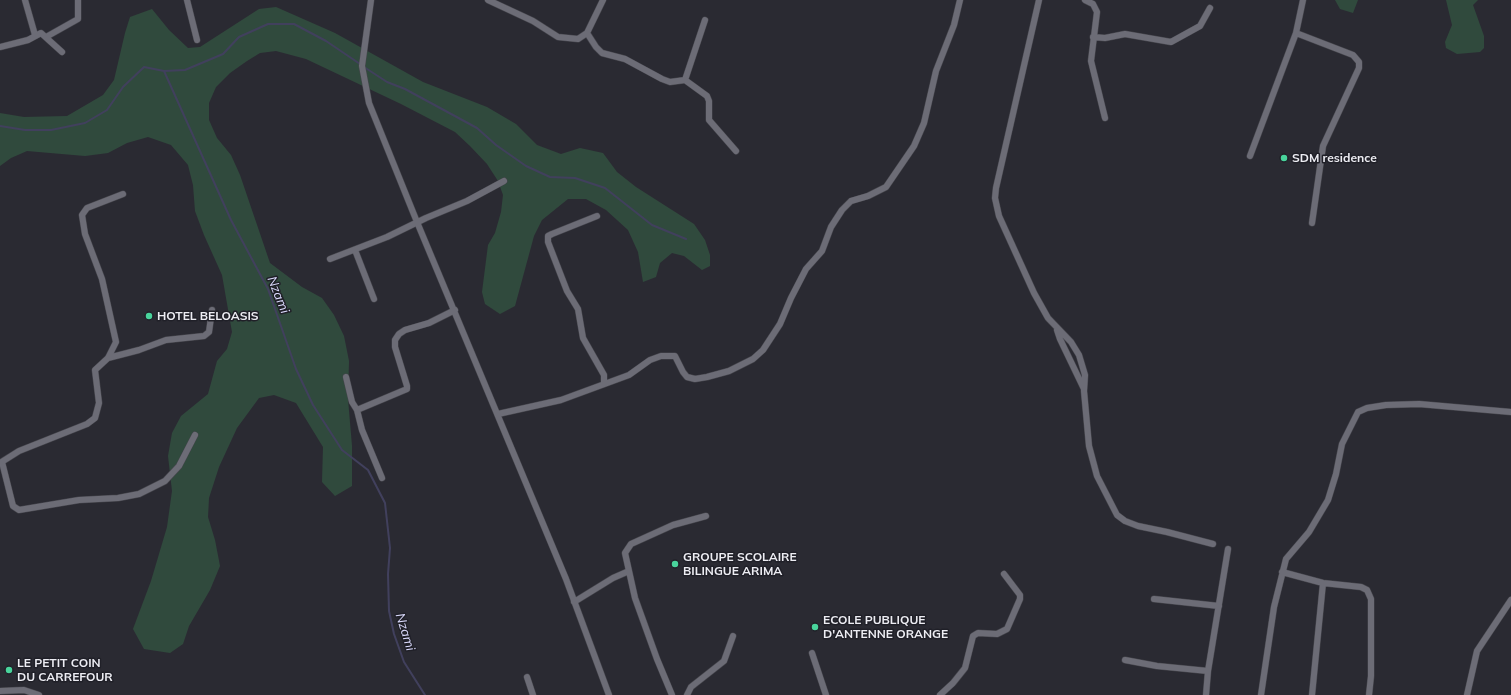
<!DOCTYPE html>
<style>
body{margin:0}
canvas{display:block;background:#2a2a32}
</style>
<canvas width="1511" height="695"></canvas>
<script>
const context = document.querySelector('canvas').getContext('2d');
context.lineJoin = 'round';
function paint(path, color) { context.fillStyle = color; context.fill(path, 'evenodd'); }
const toPath = rows => new Path2D(rows.map(r => 'M' + r).join(''));
function trace(path, color, width, dash) { context.strokeStyle = color; context.lineWidth = width; context.lineCap = dash ? 'butt' : 'round'; context.setLineDash(dash || []); context.stroke(path); }
function drawText(font, color, halo, rows, align = 'center') {
  context.font = font + ' Mulish,sans-serif'; context.lineWidth = 3; context.setLineDash([]); context.textBaseline = 'middle'; context.strokeStyle = halo; context.fillStyle = color; for (const [text, x, y, turn = 0] of rows) {
    context.save(); context.translate(x, y); context.rotate((+turn || 0) * Math.PI / 180); context.textAlign = isNaN(turn) ? turn : align; if (halo) context.strokeText(text, 0, 0); context.fillText(text, 0, 0); context.restore();
  }
}
paint(toPath([
 [1335,0,1358,0,1353,13,1340,9],
 [1446,0,1478,0,1473,5,1484,36,1484,48,1480,52,1457,54,1446,48,1445,42,1452,25],
 [276,7,335,33,423,82,487,107,516,124,537,145,561,154,580,148,603,153,617,172,636,187,694,224,705,240,710,255,710,266,702,270,684,256,672,253,660,263,656,277,643,282,638,252,628,230,606,210,586,199,568,199,542,220,534,236,515,306,500,314,485,304,482,292,488,245,495,233,501,212,503,195,498,181,487,164,470,146,455,132,401,104,306,59,276,51,260,53,247,61,230,73,216,87,209,103,209,120,217,138,231,155,240,175,270,263,302,287,322,298,334,315,344,336,349,361,348,399,352,446,352,486,335,496,322,482,323,447,296,403,274,395,259,398,237,428,219,467,209,498,208,517,215,540,220,566,210,590,189,626,183,644,170,653,144,649,133,629,151,581,167,527,172,491,168,456,172,433,181,416,208,394,217,361,227,349,232,332,222,275,204,235,195,211,193,185,188,165,171,145,148,137,127,143,108,153,85,156,27,151,11,158,0,166,0,113,24,117,67,116,103,95,114,80,125,33,130,17,152,9,169,30,188,48,200,47,259,9]
]), '#304a3d');
trace(toPath([
 [364,67,387,82,405,89,477,128,496,145,526,166,550,177,575,178,605,188,652,225,686,239],
 [164,71,185,70,223,54,239,37,268,24,294,24,326,41,360,64],
 [0,126,25,130,51,130,85,123,107,110,123,87,144,67,164,71,231,220,268,289,296,369,313,405,342,450,368,470,385,503,390,548,388,574,389,611,394,634,404,662,425,695]
]), '#41405d', 2);
const minor = toPath([
 [25,0,35,35],
 [187,0,197,40],
 [371,0,362,66,369,103,417,222,566,579,609,695],
 [488,0,533,21,558,37,578,39,587,33],
 [603,0,587,33,596,47,602,53,625,59,662,79,670,82,685,80,707,96,709,101,709,120,736,151],
 [1039,0,996,188,995,198,999,216,1034,293,1048,318,1071,342,1079,355,1085,375,1084,391,1089,446,1097,476,1117,515,1125,521,1138,526,1167,532,1213,544],
 [1085,0,1093,4,1097,12,1091,61,1105,118],
 [1296,33,1353,55,1359,62,1359,68,1323,146,1312,223],
 [46,37,78,19,78,0],
 [1093,37,1105,38,1125,34,1171,42,1200,26,1210,8],
 [0,47,28,40,41,33,62,52],
 [685,80,705,20],
 [1250,156,1296,33,1303,0],
 [597,216,552,234,548,236,548,242,567,291,578,309,583,338,604,375,604,383],
 [355,250,374,299],
 [330,259,387,237,426,218,467,201,504,181],
 [1057,330,1060,339,1084,389],
 [108,358,139,350,166,340,204,336,209,332,212,310],
 [346,377,352,402,357,410,362,430,382,478],
 [357,410,407,389,407,386,395,347,395,340,399,334,405,330,429,323,455,310],
 [498,414,561,400,629,375,650,360,661,356,675,356,683,372,687,377,695,379,707,377,729,371,753,359,763,350,780,324,791,298,806,269,822,251,831,227,842,210,851,201,868,196,886,187,914,146,924,123,936,71,954,25,960,0],
 [2,462,13,506,19,510,79,500,118,498,139,494,165,481,179,466,195,435],
 [0,463,19,451,87,424,95,418,99,403,95,370,108,358,116,342,102,279,85,234,82,215,87,208,123,194],
 [629,571,625,553,631,544,673,525,706,516],
 [1282,572,1323,583,1361,587,1367,590,1371,599,1371,676,1369,695],
 [1154,599,1219,606],
 [574,602,613,578,629,571,635,598,657,659,672,695],
 [812,653,826,695],
 [1125,660,1157,666,1208,671],
 [527,677,533,695],
 [0,691,24,690,39,695],
 [687,695,691,687,724,661,733,636],
 [940,695,953,683,965,668,973,636,978,633,997,634,1007,629,1020,599,1020,595,1004,574],
 [1206,695,1208,671,1228,549],
 [1261,695,1274,607,1286,559,1309,532,1328,500,1336,474,1342,444,1358,412,1367,408,1386,405,1419,404,1511,412],
 [1312,695,1323,583],
 [1467,695,1477,651,1511,600]
]);
trace(minor, '#47474e', 7);
trace(minor, '#6c6c76', 6);
for (const [x, y, r, color] of [
 [1284,158,4,"#49d49c"],
 [149,316,4,"#49d49c"],
 [675,564,4,"#49d49c"],
 [815,627,4,"#49d49c"],
 [9,670,4,"#49d49c"]
]) { const dot = new Path2D(); dot.arc(x, y, r, 0, 2 * Math.PI); context.fillStyle = color; context.fill(dot); trace(dot, '#202028', 1.5); }
drawText('bold 12px', '#ededf3', '#202028', [
 ["SDM residence",1292,158],
 ["HOTEL BELOASIS",157,316],
 ["GROUPE SCOLAIRE",683,557],
 ["BILINGUE ARIMA",683,571],
 ["ECOLE PUBLIQUE",823,620],
 ["D'ANTENNE ORANGE",823,634],
 ["LE PETIT COIN",17,663],
 ["DU CARREFOUR",17,677]
], 'left');
drawText('italic 13px', '#dbdbfd', '#202028', [
 ["Nzami",278,295,68],
 ["Nzami",405,632,73]
]);
</script>
